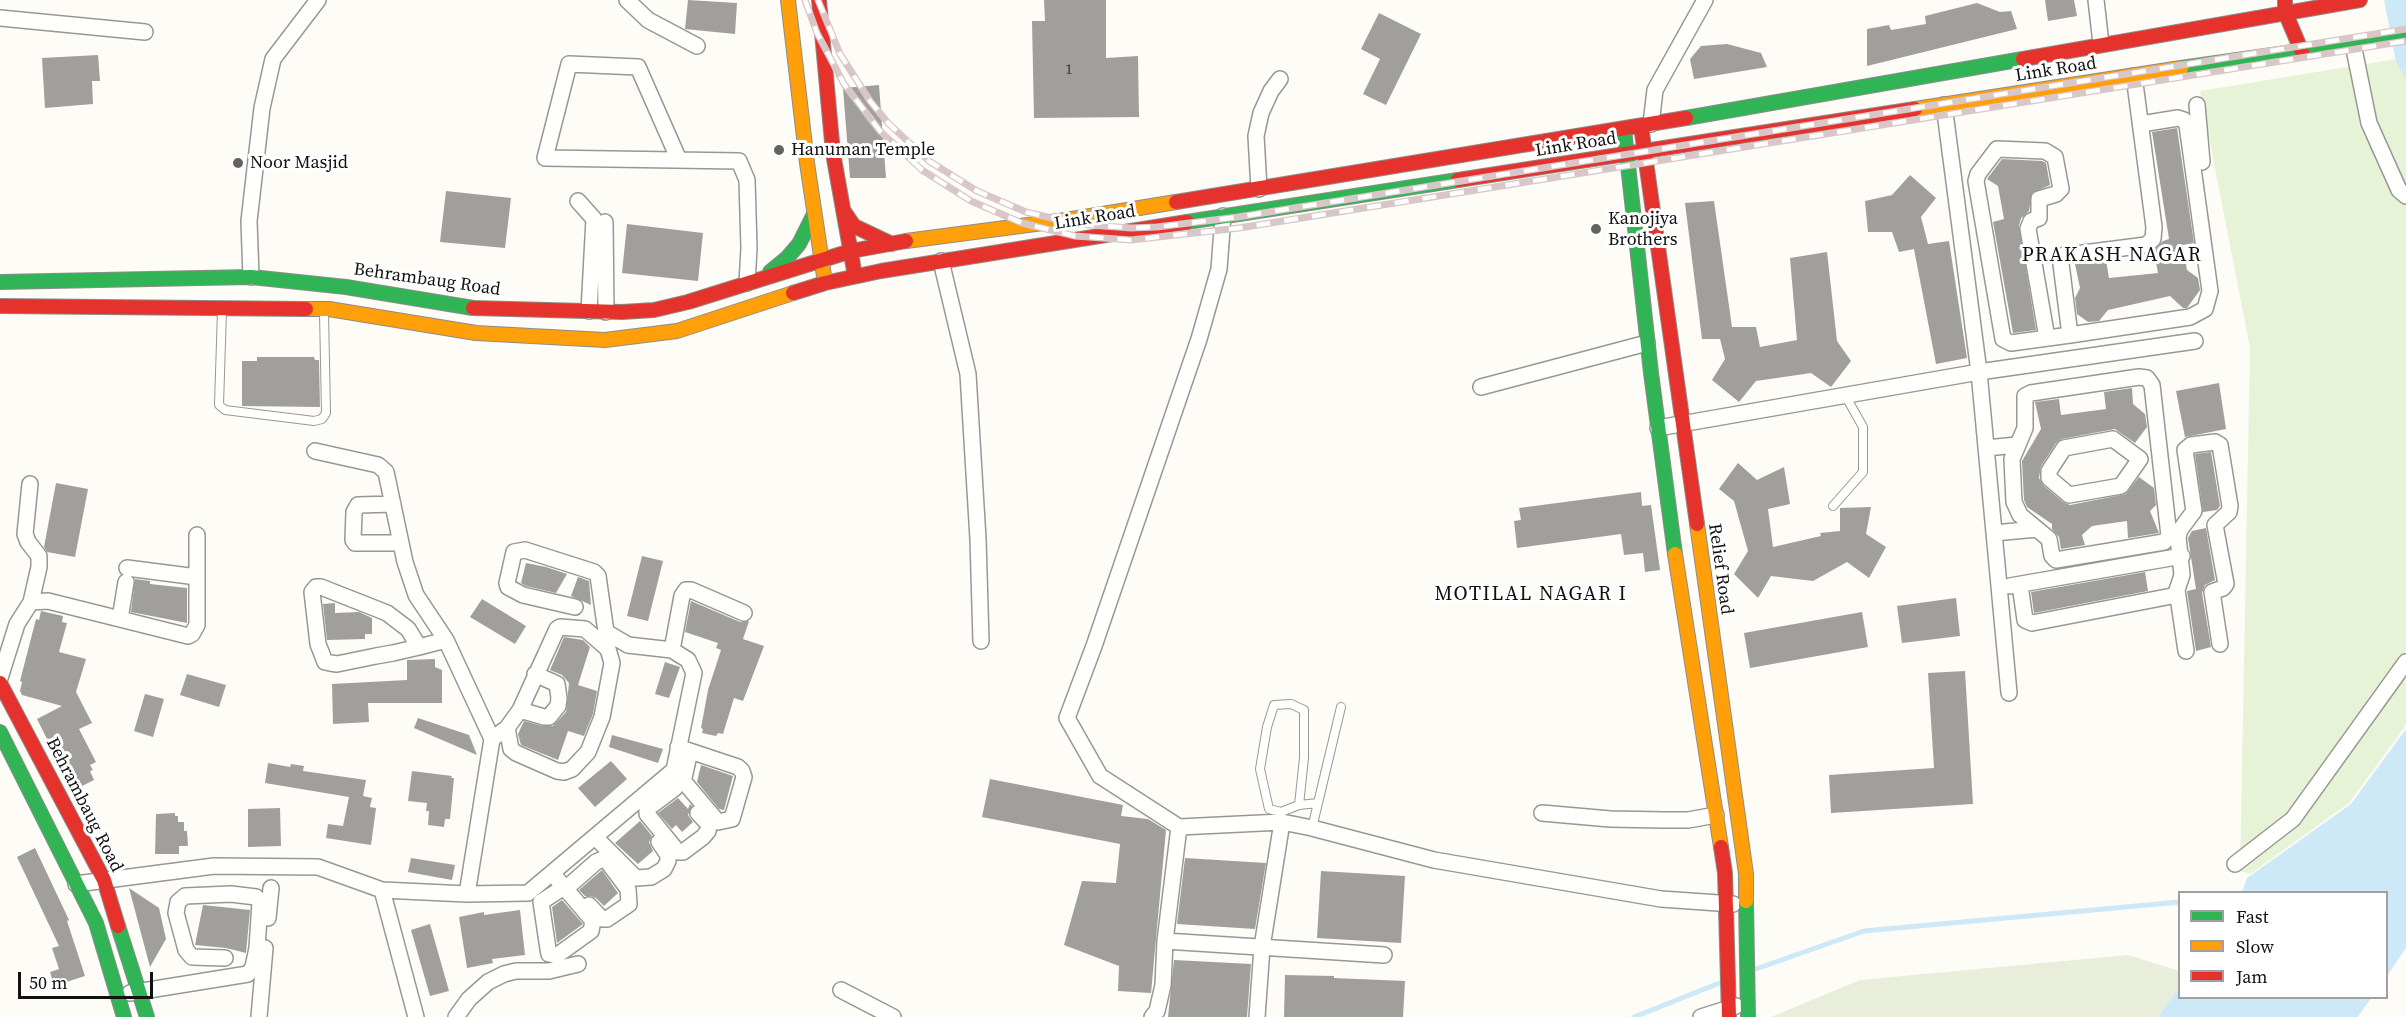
<!DOCTYPE html>
<style>
body{margin:0}
#map{position:relative;width:2406px;height:1017px;overflow:hidden;background:#fdfcf7;font-family:"Source Serif 4",serif}
canvas{display:block}
.legend{position:absolute;left:2178px;top:891px;width:210px;height:108px;box-sizing:border-box;background:#fff;border:2px solid #a0a0a0;margin:0;padding:8px 10px;list-style:none;font-size:18px;color:#111}
.legend li{display:flex;align-items:center;gap:12px;height:30px}
.legend b{width:30px;border:2px solid #a0a0a0}
.scale{position:absolute;left:18px;top:972px;width:135px;height:27px;box-sizing:border-box;border:3px solid #111;border-top:0;padding-left:8px;font-size:18px;line-height:21px;white-space:nowrap;color:#111;-webkit-text-stroke:4px #fff;paint-order:stroke}
</style>
<div id="map">
<canvas width="2406" height="1017"></canvas>
<ul class="legend">
<li><b style="height:8px;background:#30b455"></b>Fast</li>
<li><b style="height:8px;background:#ff9f0a"></b>Slow</li>
<li><b style="height:8px;background:#e5322d"></b>Jam</li>
</ul>
<div class="scale">50 m</div>
</div>
<script>
const context = document.querySelector('canvas').getContext('2d');
context.lineJoin = 'round';
function paint(path, color) { context.fillStyle = color; context.fill(path, 'evenodd'); }
const toPath = rows => new Path2D(rows.map(r => 'M' + r).join(''));
function trace(path, color, width, dash) { context.strokeStyle = color; context.lineWidth = width; context.lineCap = dash ? 'butt' : 'round'; context.setLineDash(dash || []); context.stroke(path); }
function drawText(font, color, halo, rows, align = 'center') {
  context.font = font + ' "Source Serif 4",serif'; context.lineWidth = 6; context.setLineDash([]); context.textBaseline = 'middle'; context.strokeStyle = halo; context.fillStyle = color; for (const [text, x, y, turn = 0] of rows) {
    context.save(); context.translate(x, y); context.rotate((+turn || 0) * Math.PI / 180); context.textAlign = isNaN(turn) ? turn : align; if (halo) context.strokeText(text, 0, 0); context.fillText(text, 0, 0); context.restore();
  }
}
paint(toPath([
 [2396,59,2406,79,2406,725,2349,803,2250,874,2240,871,2250,348,2200,91]
]), '#e7f3d7');
paint(toPath([
 [2128,955,2179,971,2179,987,2158,1017,1771,1017,1860,980]
]), '#e9eedb');
paint(toPath([
 [2384,0,2406,0,2406,79,2396,62],
 [2406,729,2406,948,2387,976,2386,892,2242,892,2247,878,2351,804],
 [2179,987,2180,998,2371,998,2358,1017,2158,1017]
]), '#cde8f7');
trace(toPath([
 [1753,970,1864,931,2180,902],
 [1634,1017,1722,982]
]), '#cde8f7', 5);
paint(toPath([
 [688,0,737,3,735,34,685,29],
 [1044,0,1106,0,1106,58,1138,56,1139,117,1034,118,1032,21,1045,21],
 [2045,0,2074,0,2077,16,2048,21],
 [1977,3,2000,12,2011,11,2017,29,1867,66,1867,29,1889,25,1891,30,1926,24,1925,16],
 [1379,13,1421,34,1386,105,1363,94,1380,59,1361,49],
 [1727,44,1761,53,1767,67,1694,79,1690,59,1701,46],
 [98,55,100,81,92,81,93,104,45,108,42,58],
 [879,85,886,178,850,178,843,88],
 [2177,128,2194,243,2183,245,2187,270,2198,278,2200,290,2187,308,2183,308,2170,296,2108,310,2099,321,2088,322,2077,314,2075,298,2080,288,2075,264,2106,260,2109,278,2158,273,2154,251,2163,241,2169,239,2152,132],
 [2002,159,2042,161,2046,163,2050,185,2032,193,2029,211,2021,218,2019,226,2036,330,2013,333,1993,222,2004,219,1998,186,1987,179],
 [1910,175,1936,198,1921,217,1928,244,1949,241,1967,358,1936,364,1914,249,1899,252,1892,232,1868,232,1865,201,1892,195],
 [446,191,511,198,505,248,440,242],
 [1714,201,1732,327,1756,327,1760,347,1797,340,1790,258,1827,252,1837,341,1851,361,1831,387,1811,373,1756,381,1739,402,1712,380,1725,359,1720,339,1702,339,1685,203],
 [627,224,703,233,698,281,622,273],
 [257,357,314,357,315,360,319,360,320,407,242,406,242,361,257,361],
 [2219,383,2226,429,2185,437,2176,391],
 [2132,388,2133,404,2145,414,2147,427,2135,443,2115,429,2062,439,2056,443,2041,466,2039,478,2043,485,2063,502,2070,505,2126,494,2139,477,2154,488,2156,505,2150,511,2159,533,2128,538,2127,521,2092,526,2082,535,2085,545,2061,549,2059,537,2052,529,2052,524,2027,507,2024,500,2022,461,2041,429,2035,402,2059,399,2061,415,2106,409,2104,392],
 [2211,452,2220,506,2217,510,2203,512,2195,454],
 [1738,463,1757,480,1784,467,1790,504,1768,509,1773,547,1821,536,1820,533,1840,531,1840,508,1871,507,1866,534,1886,547,1869,578,1847,562,1813,581,1771,576,1758,598,1734,574,1748,551,1734,501,1719,489],
 [56,483,88,489,75,557,47,552,44,547],
 [1641,492,1642,506,1651,505,1660,570,1645,572,1643,553,1624,555,1621,534,1517,548,1514,521,1521,520,1519,508],
 [2206,528,2215,580,2205,585,2202,593,2211,647,2196,651,2187,591,2196,589,2188,538,2192,531],
 [642,556,663,561,648,621,627,616],
 [526,563,546,567,567,574,556,593,526,586,521,583],
 [2145,572,2148,591,2034,613,2031,592],
 [578,577,589,581,591,605,571,596],
 [135,579,150,581,150,584,187,588,187,623,131,612],
 [1956,598,1960,636,1902,643,1897,606],
 [482,599,526,626,515,644,470,617],
 [691,601,740,622,749,621,743,639,764,646,743,701,734,698,723,734,718,733,716,736,702,733,703,729,701,728,708,690,721,650,716,648,718,643,685,632],
 [335,603,335,613,359,612,372,618,372,634,365,634,365,639,327,640,323,604],
 [41,611,63,616,62,622,67,623,59,652,86,659,76,692,92,723,79,729,96,762,90,765,93,770,90,771,94,780,80,787,77,788,53,743,50,745,37,719,62,706,22,695,20,691,22,682,20,681,36,619,39,620],
 [1862,612,1868,647,1750,668,1744,633],
 [564,637,583,640,590,647,578,685,597,691,593,714,584,736,568,731,558,760,521,745,518,734,524,721,542,726,553,726,566,712,569,683,562,675,550,670],
 [435,659,435,667,442,670,442,703,368,703,369,722,333,724,332,684,407,680,407,660],
 [665,662,680,667,669,698,655,694],
 [1965,671,1973,804,1831,813,1829,775,1934,768,1928,673],
 [187,674,226,685,219,707,180,695],
 [145,694,164,699,153,737,134,731],
 [418,718,469,735,477,755,414,728],
 [612,735,663,749,658,763,609,747],
 [611,761,627,779,595,807,578,788],
 [268,763,290,767,291,764,304,766,303,771,366,780,363,796,372,798,370,807,376,808,371,845,326,838,328,824,343,826,349,797,265,783],
 [701,765,733,776,724,810,719,809,697,782],
 [412,771,452,776,451,778,454,778,450,819,445,819,444,827,428,825,429,811,426,811,427,803,408,801],
 [990,779,1123,805,1121,816,1148,819,1166,830,1151,993,1118,991,1119,966,1064,945,1082,881,1116,883,1120,844,982,817],
 [678,798,688,809,690,804,692,806,688,815,693,822,682,832,676,825,672,829,658,813],
 [280,808,281,846,248,847,248,809],
 [175,813,175,816,178,816,178,822,184,822,184,831,187,831,188,846,179,846,179,854,155,854,156,814],
 [640,821,652,836,649,842,653,851,638,864,615,843],
 [35,848,69,920,67,921,85,976,54,986,50,972,59,969,52,948,59,946,17,857],
 [411,858,455,865,452,880,408,872],
 [1185,858,1266,863,1255,929,1177,924],
 [602,870,618,893,604,906,596,898,591,896,585,896,579,890],
 [1321,871,1405,876,1401,943,1317,938],
 [129,888,159,908,166,939,150,967],
 [562,900,583,924,557,943,552,907],
 [203,905,250,910,246,953,226,948,195,945],
 [520,910,525,955,492,959,493,963,467,968,459,917,484,912,484,915],
 [430,924,449,991,430,996,411,930],
 [1174,960,1251,964,1247,1017,1168,1017],
 [1285,975,1334,976,1334,978,1405,981,1403,1017,1284,1017]
]), '#a19f9c');
const lane = toPath([
 [222,310,219,405,225,410,314,421,322,419,326,413,324,312],
 [1833,506,1863,472,1863,427,1845,395],
 [1299,805,1304,758,1304,710,1291,704,1274,705,1267,727,1260,769,1269,809,1281,812,1299,805,1318,803],
 [1312,828,1341,707]
]);
const street = toPath([
 [627,0,648,20,697,46],
 [2096,0,2101,44],
 [0,18,145,32],
 [2353,44,2369,123,2399,190,2406,196],
 [2134,76,2154,227,2153,239,2146,245,2060,256,2070,335,2190,317,2205,309,2210,291,2187,125,2184,120,2178,118,2141,124],
 [1944,105,1979,372,2009,693],
 [2197,105,2202,162],
 [1651,124,1655,90,1705,0],
 [679,160,638,67,569,64,545,158,739,161,747,180,749,248,747,283],
 [1259,189,1256,136,1261,113,1271,91,1280,79],
 [578,201,594,219,589,311],
 [605,222,606,312],
 [941,261,968,374,978,539,981,641],
 [251,277,249,221,262,108,273,59,318,0],
 [2047,338,2028,229,2031,221,2039,218,2039,199,2056,194,2061,189,2055,157,2045,151,1997,149,1978,174,1976,181,2003,339,2011,343,2070,335],
 [2139,377,2147,378,2152,385,2169,536,2164,542,2056,560,2052,556,2049,539,2020,515,2014,502,2012,459,2025,428,2025,396,2031,393,2139,377],
 [1481,387,1647,343],
 [1658,428,1979,372,2195,341],
 [2113,439,2140,459,2121,486,2069,495,2049,478,2049,471,2064,448,2113,439],
 [1986,448,2017,445],
 [315,451,378,465,386,472,405,562,416,595,446,640],
 [30,484,25,534,28,542,39,556,39,567,31,602],
 [393,504,358,505,354,512,353,540,355,543,401,543],
 [1994,533,2037,529],
 [127,568,197,577],
 [2020,585,2025,620,2032,623,2177,595],
 [2010,586,2182,556],
 [120,619,126,582],
 [419,647,408,629,387,613,321,587,316,587,312,592,318,644,325,662,330,663,337,664,376,656,393,653,419,647,446,640,492,739,467,894],
 [672,650,682,596,686,590,691,590,744,613],
 [2186,651,2177,590,2182,575,2178,537,2180,530,2194,511,2185,450,2191,445,2215,442,2220,445,2230,506,2229,512,2215,525,2226,584,2223,588,2212,592,2220,644],
 [0,678,17,624,31,602,48,601,188,636,192,634,197,625,197,535],
 [520,710,544,717,549,717,558,706,559,698,557,684,535,674],
 [492,739,507,728,520,710,557,629,560,627,585,629,608,649,612,663,602,717,588,752,572,769,564,772,557,771,516,753,511,749,507,728],
 [674,770,718,822,732,819,744,777,742,771,738,767,678,747],
 [683,782,690,751],
 [675,788,647,809,647,814,678,852,683,852,703,837,708,831,709,825,698,813],
 [1542,813,1610,819,1664,820,1688,820,1716,815],
 [1179,827,1100,776,1067,718,1094,646,1199,339,1219,269,1223,216],
 [595,837,636,878,651,877,664,869,668,861,668,855,659,842],
 [2235,864,2293,819,2406,662],
 [552,873,564,887,593,921,591,931,559,954,554,955,549,954,548,949,541,902,564,887],
 [76,884,214,866,318,867,382,890,467,894,528,893,674,770,694,673,688,660,672,650,628,645,606,632,598,576,594,572,525,550,514,552,507,583,508,587,523,595,575,607],
 [571,884,596,862,603,859,607,861,628,889,629,904,607,919,602,919,589,905],
 [382,890,416,1017],
 [268,918,271,888],
 [1384,955,1165,941,1179,827,1282,822,1312,828,1434,860,1661,899,1733,904],
 [841,990,893,1017],
 [130,993,248,974,253,967,257,948,260,902,256,897,231,894,185,896,178,902,176,913,186,950,192,957,225,958],
 [259,1017,265,948],
 [456,1017,469,999,488,982,504,974,516,971,549,971,578,964],
 [1152,1017,1157,1011,1163,985,1165,941],
 [1257,1017,1262,947,1282,822],
 [1701,1017,1736,1006]
]);
const fast = toPath([
 [2181,68,2406,36],
 [1686,118,2023,59],
 [1624,129,1651,373,1675,554],
 [1187,222,1458,180],
 [770,272,787,258,799,244,814,214],
 [0,282,251,277,346,287,473,308],
 [0,732,96,923,124,1017],
 [1746,901,1748,1017],
 [118,926,147,1017]
]);
const slow = toPath([
 [788,0,807,163,824,276],
 [1915,109,2181,68],
 [906,241,1066,220,1176,202],
 [306,309,329,309,476,333,605,340,677,331,793,293],
 [1697,524,1746,874,1746,901],
 [1675,554,1721,847]
]);
const jam = toPath([
 [819,0,833,153,855,276],
 [2285,0,2285,12,2302,52],
 [2023,59,2360,0],
 [1641,126,1697,524],
 [1458,180,1915,109],
 [1176,202,1686,118],
 [843,210,854,226,892,244],
 [793,293,825,283,881,271,1187,222],
 [0,306,306,309],
 [473,308,622,312,654,310,688,302,851,251,906,241],
 [0,683,104,880,118,926],
 [1721,847,1725,873,1729,1017]
]);
trace(lane, '#979795', 10);
trace(street, '#979795', 18);
trace(fast, '#8e8d8b', 16);
trace(slow, '#8e8d8b', 16);
trace(jam, '#8e8d8b', 16);
trace(lane, '#fffffe', 8);
trace(street, '#fffffe', 15);
trace(fast, '#30b455', 14);
trace(slow, '#ff9f0a', 14);
trace(jam, '#e5322d', 14);
const rail = toPath([
 [805,0,817,33,844,84,880,131,922,170,971,201,1022,223,1075,236,1131,240,1239,228,2406,41],
 [818,0,840,54,870,101,888,123,929,161,977,191,1026,212,1077,224,1131,228,1157,227,1238,217,2406,29]
]);
trace(rail, '#d9c6c7', 7);
trace(rail, '#fff', 4.5, [14]);
for (const [x, y, r, color] of [
 [779,150,6,"#646362"],
 [238,163,6,"#646362"],
 [1596,229,6,"#646362"]
]) { const dot = new Path2D(); dot.arc(x, y, r, 0, 2 * Math.PI); context.fillStyle = color; context.fill(dot); trace(dot, '#fff', 2); }
drawText('15px', '#353434', null, [
 ["1",1069,70]
]);
drawText('18px', '#111', '#fff', [
 ["Link Road",2056,70,-9],
 ["Link Road",1576,145,-9],
 ["Link Road",1095,218,-9],
 ["Behrambaug Road",427,280,8],
 ["Relief Road",1720,569,82],
 ["Behrambaug Road",84,805,63]
]);
drawText('18px', '#111', '#fff', [
 ["Hanuman Temple",791,150],
 ["Noor Masjid",250,163],
 ["Kanojiya",1608,219],
 ["Brothers",1608,240]
], 'left');
context.letterSpacing = '1.5px';
drawText('20px', '#111', '#fff', [
 ["PRAKASH NAGAR",2112,256],
 ["MOTILAL NAGAR I",1531,595]
]);
context.letterSpacing = '0px';
</script>
